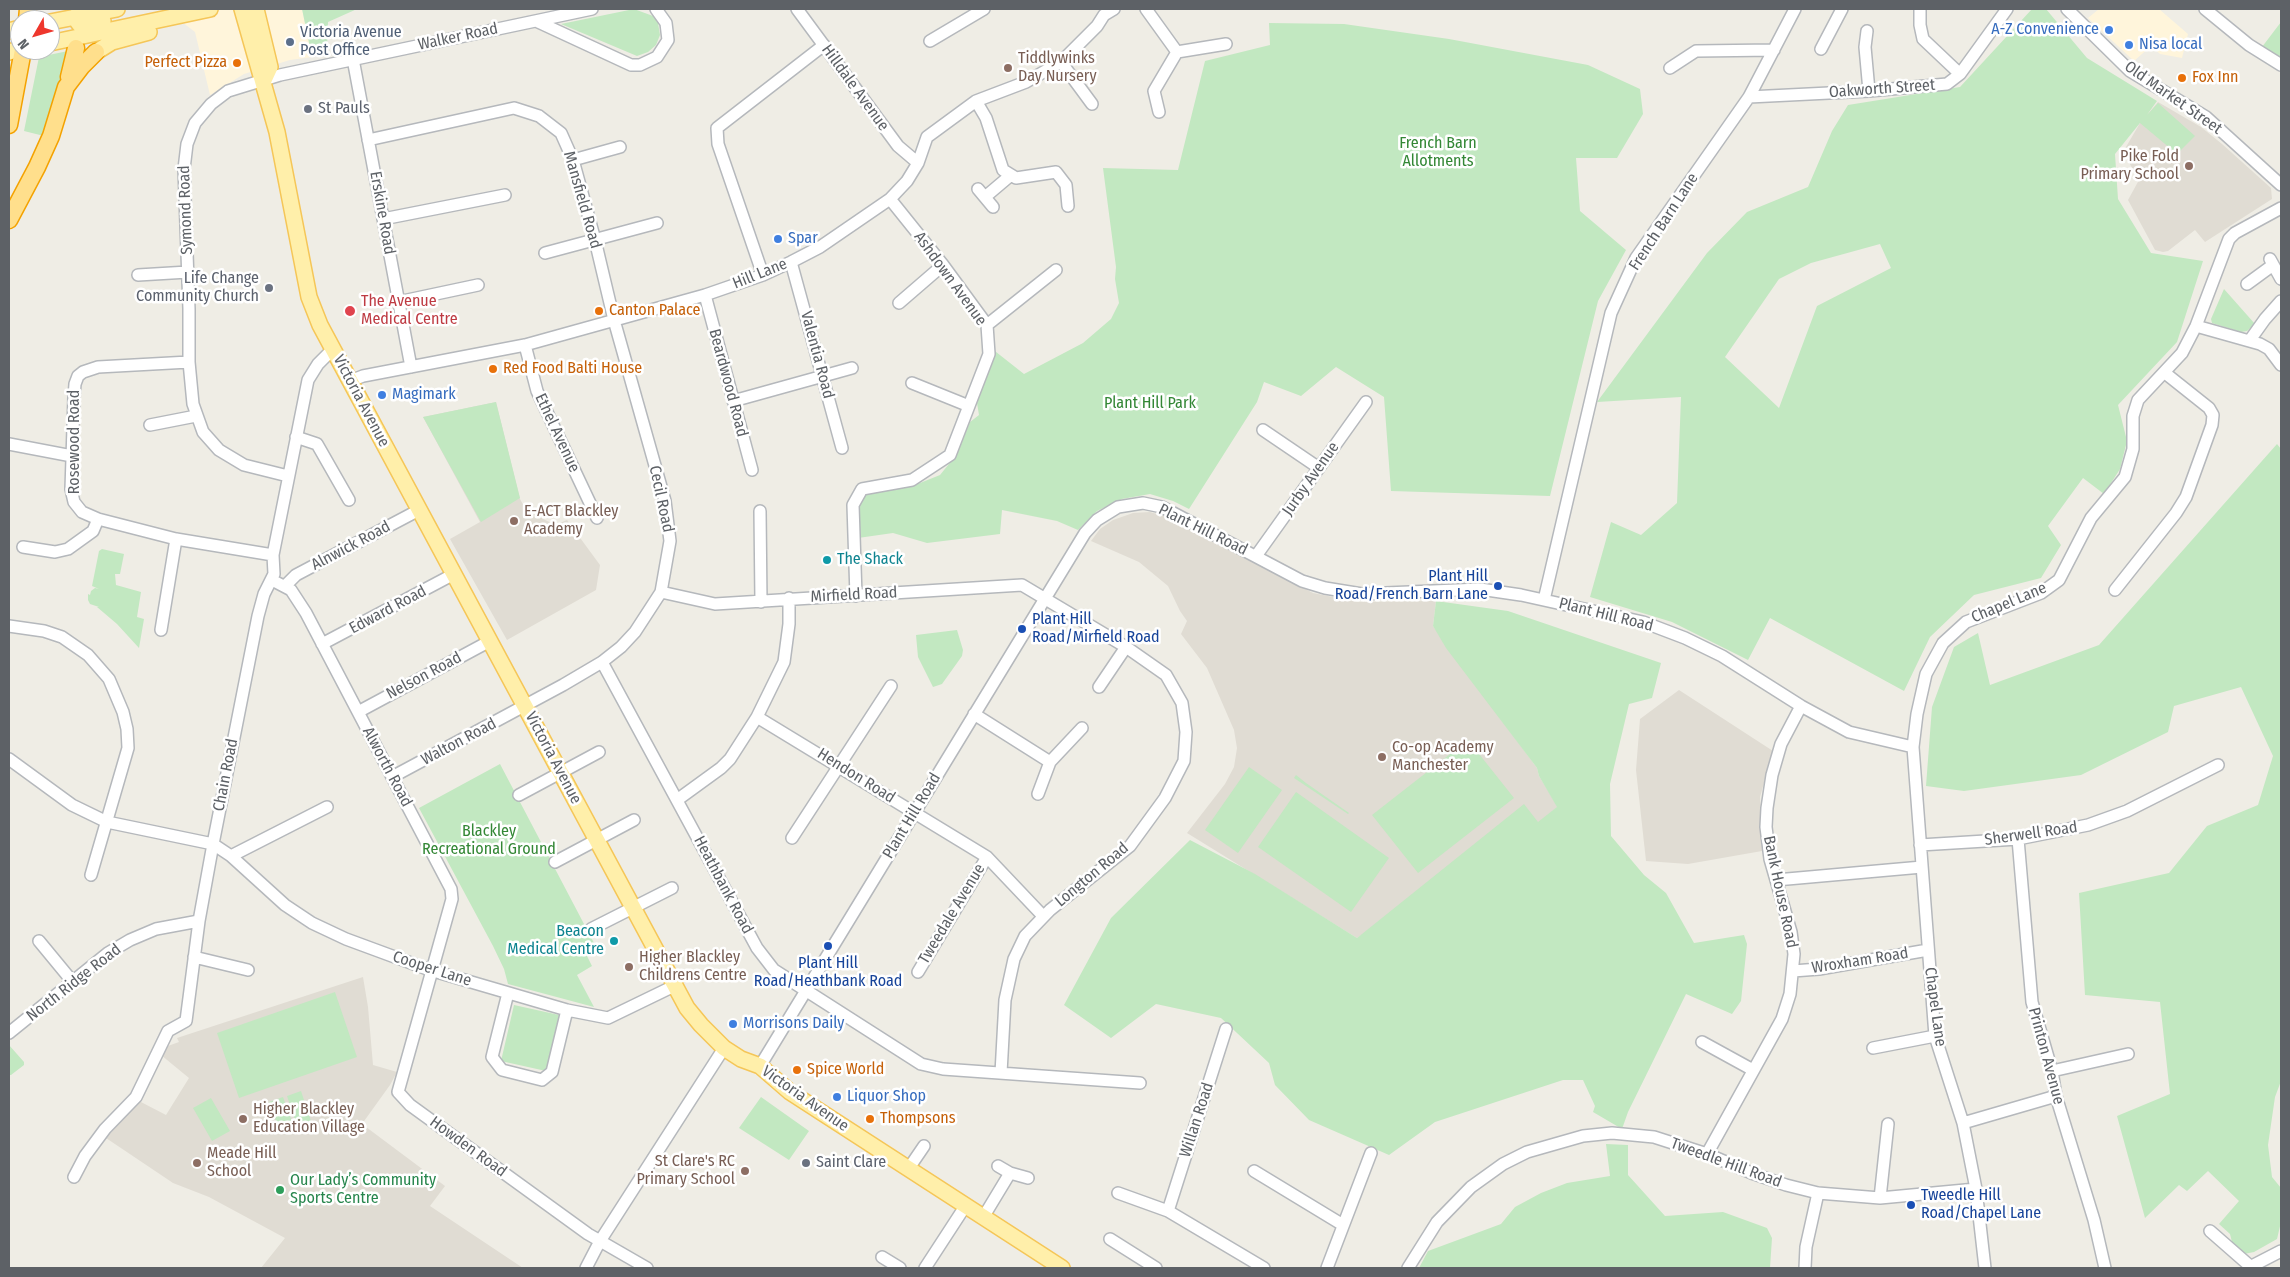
<!DOCTYPE html>
<meta charset="utf-8">
<style>
body{margin:0}
#map{position:relative;width:2290px;height:1277px;overflow:hidden;background:#efede5;font-family:"Fira Sans Condensed",sans-serif}
canvas{display:block}
.frame{position:absolute;inset:0;border:10px solid #5d6166;pointer-events:none}
.north{position:absolute;left:10px;top:10px;width:50px;height:50px;box-sizing:border-box;background:#fff;border:1px solid #bec0c2;border-radius:50%;rotate:232deg;font-size:14px;font-weight:700;line-height:20px;text-align:center;color:#5d6166}
.north::after{content:'';display:block;margin:auto;width:18px;height:22px;background:#ee372d;clip-path:polygon(50% 0,100% 100%,50% 72%,0 100%)}
</style>
<div id="map">
<canvas width="2290" height="1277"></canvas>
<div class="frame"></div>
<div class="north">N</div>
</div>
<script>
const context = document.querySelector('canvas').getContext('2d');
context.lineJoin = 'round';
function paint(path, color) { context.fillStyle = color; context.fill(path, 'evenodd'); }
const toPath = rows => new Path2D(rows.map(r => 'M' + r).join(''));
function trace(path, color, width, dash) { context.strokeStyle = color; context.lineWidth = width; context.lineCap = dash ? 'butt' : 'round'; context.setLineDash(dash || []); context.stroke(path); }
function drawText(font, color, halo, rows, align = 'center') {
  context.font = font + ' "Fira Sans Condensed",sans-serif'; context.lineWidth = 5; context.setLineDash([]); context.textBaseline = 'middle'; context.strokeStyle = halo; context.fillStyle = color; for (const [text, x, y, turn = 0] of rows) {
    context.save(); context.translate(x, y); context.rotate((+turn || 0) * Math.PI / 180); context.textAlign = isNaN(turn) ? turn : align; if (halo) context.strokeText(text, 0, 0); context.fillText(text, 0, 0); context.restore();
  }
}
paint(toPath([
 [165,9,302,9,312,57,290,60,244,74,210,95,195,32],
 [2099,9,2159,9,2188,34,2182,58,2160,54,2151,46,2134,61,2088,18]
]), '#fff5db');
paint(toPath([
 [2158,102,2201,127,2222,144,2271,188,2272,199,2205,242,2195,230,2168,251,2163,252,2155,250,2128,200,2139,180,2123,152,2140,123],
 [496,402,520,499,526,510,555,525,567,520,600,565,596,590,507,640,450,539,480,522,423,417],
 [1150,512,1167,517,1313,593,1358,602,1436,601,1433,626,1537,768,1539,776,1558,807,1539,823,1357,938,1187,833,1225,784,1234,767,1237,748,1234,730,1207,668,1181,634,1187,621,1180,611,1168,586,1139,562,1091,541,1100,529,1113,520,1133,513],
 [1679,690,1773,751,1760,797,1762,851,1688,864,1646,861,1636,770,1640,719],
 [363,977,368,1007,373,1065,397,1072,390,1085,362,1124,445,1186,430,1206,523,1268,261,1268,285,1238,209,1197,173,1183,106,1138,139,1101,166,1115,189,1078,161,1055,165,1047,179,1042,177,1038]
]), '#e0dcd3');
paint(toPath([
 [302,9,357,9,328,22,327,50,312,57],
 [634,9,653,16,658,23,660,35,656,45,648,52,637,56,561,24],
 [2032,9,2046,9,2087,58,2157,101,2147,115,2158,103,2195,136,2177,154,2140,123,2115,154,2118,199,2151,253,2203,261,2177,342,2118,405,2127,441,2120,469,2104,494,2083,478,2048,526,2061,545,2041,578,1974,595,1930,637,1904,691,1770,618,1748,660,1672,622,1590,597,1611,522,1641,535,1677,503,1681,397,1597,402,1707,253,1747,212,1808,187,1832,131,1848,105,1960,87],
 [1880,244,1891,268,1817,306,1779,408,1725,357,1779,279,1811,263],
 [2281,22,2281,59,2262,47],
 [1269,23,1344,24,1449,39,1588,65,1640,89,1643,114,1617,158,1576,158,1580,211,1626,250,1598,301,1550,496,1391,491,1384,397,1336,367,1301,396,1264,382,1257,402,1189,509,1173,501,1150,494,1122,499,1097,511,1078,530,1057,521,1002,510,1000,534,927,543,893,533,858,538,857,508,864,494,915,485,940,475,957,454,970,422,979,415,977,403,991,348,1024,374,1083,343,1111,319,1119,303,1115,279,1116,267,1103,168,1178,170,1205,61,1270,45],
 [68,51,44,136,24,131,39,57],
 [2224,289,2255,324,2247,331,2241,332,2212,323,2211,319],
 [496,402,520,498,481,522,423,417],
 [2277,444,2281,449,2281,1081,2275,1097,2268,1145,2272,1177,2281,1188,2281,1222,2277,1239,2254,1252,2244,1254,2232,1242,2230,1234,2219,1224,2239,1201,2208,1171,2187,1191,2179,1185,2145,1218,2117,1116,2170,1094,2160,1002,2085,995,2079,893,2169,873,2207,826,2258,805,2273,756,2241,687,2174,706,2168,732,2081,775,1964,791,1926,786,1932,707,1954,647,1978,633,1990,685,2099,645],
 [102,549,124,554,120,574,115,574,116,585,141,592,137,617,144,619,139,648,117,624,97,607,99,607,90,604,88,600,88,594,90,595,91,591,95,588,99,589,92,586,99,551],
 [1436,601,1508,611,1661,663,1652,698,1629,704,1610,784,1611,836,1644,875,1666,893,1694,943,1744,935,1747,944,1741,1001,1732,1014,1686,994,1628,1112,1622,1129,1593,1112,1595,1106,1583,1080,1563,1080,1435,1122,1389,1155,1309,1120,1275,1085,1269,1063,1221,1018,1156,1004,1111,1038,1064,1005,1111,918,1190,840,1255,874,1357,938,1524,804,1538,822,1557,807,1539,776,1537,768,1446,648,1433,626],
 [957,630,963,650,962,656,942,684,933,687,918,657,916,635],
 [1468,740,1514,798,1418,873,1372,815],
 [500,764,594,943,586,954,592,966,577,975,594,1007,508,984,504,969,493,946,419,808],
 [1249,767,1282,790,1238,853,1205,830],
 [1296,775,1306,783,1349,813,1348,814,1294,778],
 [1296,792,1389,858,1351,912,1258,847],
 [335,992,357,1057,239,1098,217,1033],
 [514,1005,559,1015,546,1071,501,1061],
 [9,1045,24,1062,24,1065,11,1075,9,1075],
 [301,1091,311,1121,297,1126,287,1096],
 [283,1097,294,1127,280,1132,269,1102],
 [761,1097,809,1131,789,1160,739,1128],
 [211,1098,230,1131,212,1141,193,1108],
 [1606,1144,1628,1145,1628,1175,1665,1216,1723,1212,1767,1228,1772,1238,1770,1268,1419,1268,1428,1251,1501,1224,1515,1207,1541,1193,1567,1183,1610,1176]
]), '#c2e8c1');
const minor = toPath([
 [797,9,898,146,918,163],
 [1146,9,1177,52,1154,91,1159,112],
 [1920,9,1920,25,1923,39,1960,74],
 [2067,9,2130,71,2206,117,2281,185],
 [2205,9,2249,45,2281,65],
 [536,21,631,65,640,65,657,57,668,40,666,23,656,9],
 [1867,31,1865,47,1869,91],
 [930,41,984,9],
 [1821,49,1842,9],
 [1177,52,1226,44],
 [353,59,411,367],
 [1061,62,1092,104],
 [1670,68,1696,51,1774,50],
 [1749,97,1869,91,1947,84,1960,74,2007,9],
 [976,101,986,118,1003,170,1016,178,1056,172,1066,185,1068,206],
 [368,140,514,108,539,116,561,133,573,160,595,240,614,320,665,501,670,541,661,592,635,632,621,647,602,662,563,685,392,777],
 [573,160,620,147],
 [978,189,993,207],
 [985,197,1011,175],
 [383,219,505,195],
 [545,253,657,223],
 [2270,259,2281,279],
 [791,262,842,448],
 [138,275,188,272],
 [763,275,718,144,717,128,824,45],
 [2247,284,2273,265],
 [705,295,752,470],
 [398,302,478,285],
 [899,303,943,265],
 [987,325,1056,270],
 [2196,326,2260,344,2269,349,2281,365],
 [2250,340,2265,319,2281,301],
 [525,345,537,391,597,518],
 [189,362,98,367,83,372,78,376,75,384,74,397,71,489,74,502,82,512,98,519,176,539,273,555],
 [350,381,363,376,525,345,705,295,763,275,791,262,820,247,890,199,907,181,918,163,927,137,976,101,1026,82,1061,62,1097,26,1104,15,1114,9],
 [912,383,969,406],
 [733,401,852,368],
 [150,425,196,416],
 [1263,430,1319,468],
 [296,437,317,444,349,500],
 [9,444,72,456],
 [288,476,244,465,219,450,203,432,193,404,189,362,189,309,184,169,187,144,195,123,211,104,228,91,280,75,592,9],
 [760,511,761,602],
 [23,547,55,552,68,549,93,531,98,519],
 [1256,556,1366,402],
 [272,580,291,590,306,613,451,889,452,899,398,1092,410,1105,588,1234,647,1268],
 [285,586,296,575,419,510],
 [2115,590,2176,513,2186,497,2212,425,2213,415,2209,408,2165,373],
 [661,592,715,604,1022,585,1126,647,1166,675,1182,703,1186,732,1184,761,1165,798,1130,846,1050,910,1025,936,1014,959,1005,1000,1001,1073],
 [856,596,853,505,862,489,912,480,950,455,989,354,987,325,943,265,890,199],
 [1544,600,1611,313,1636,258,1749,97,1795,9],
 [9,626,44,631,62,637,88,655,109,679,123,712,127,729,128,748,91,875],
 [161,630,176,539],
 [322,644,454,574],
 [602,662,757,948,774,970,921,1064,943,1069,1140,1083],
 [1099,687,1126,647],
 [358,712,490,641],
 [974,714,1050,762,1082,728],
 [757,717,987,857,1043,916],
 [9,759,72,805,107,822,213,844,231,856,285,905,312,923,346,939,430,970,567,1010,608,1018,674,986],
 [1038,794,1050,762],
 [519,795,599,752],
 [677,800,721,768,730,759,757,717,784,662,789,624,789,598],
 [792,838,891,686],
 [2018,839,2032,1002,2052,1071,2056,1096,2094,1220,2105,1268],
 [1920,845,2018,839,2088,825,2127,811,2218,765],
 [231,856,327,807],
 [555,862,634,820],
 [1776,880,1922,867],
 [591,929,672,888],
 [39,941,72,981],
 [194,957,248,970],
 [1793,971,1819,969,1928,950],
 [918,972,987,857],
 [508,993,492,1057,502,1070,542,1080,552,1072,567,1010],
 [9,1033,108,953,130,940,156,929,199,921],
 [1702,1042,1753,1070],
 [1873,1048,1935,1036],
 [760,1066,1085,533,1097,520,1118,507,1143,503,1162,507,1302,581,1325,588,1362,594,1480,589,1521,595,1643,622,1685,638,1722,656,1801,706,1849,732,1913,747],
 [2052,1071,2128,1054],
 [1963,1123,2056,1096],
 [1707,1154,1782,1019,1790,994,1794,954,1791,932,1770,859,1766,827,1767,808,1772,775,1781,744,1801,706],
 [998,1166,1010,1173,1028,1178],
 [909,1168,924,1146],
 [1254,1171,1343,1225],
 [74,1177,85,1156,105,1129,136,1097,168,1031,186,1021,199,921,213,844,258,616,264,594,274,574,273,555,308,380,318,364,333,349],
 [1118,1193,1168,1211,1264,1268],
 [1880,1198,1888,1124],
 [1168,1211,1226,1029],
 [984,1216,1010,1173],
 [2210,1231,2250,1266],
 [1110,1239,1156,1268],
 [882,1257,900,1268],
 [586,1268,600,1241,724,1048],
 [925,1268,966,1205],
 [1327,1268,1371,1153],
 [1408,1268,1437,1222,1471,1187,1503,1164,1527,1152,1583,1136,1612,1133,1654,1137,1707,1154,1754,1174,1786,1185,1818,1193,1880,1198,1976,1189],
 [1805,1268,1806,1247,1818,1193],
 [1985,1268,1976,1189,1963,1123,1935,1036,1913,747,1917,714,1926,674,1943,643,1966,622,2041,593,2059,580,2091,518,2125,477,2133,449,2133,416,2138,400,2182,353,2196,326,2229,239,2235,233,2281,208],
 [2248,1268,2281,1251]
]);
const major = toPath([
 [242,9,277,132,309,297,320,325,687,1008,701,1025,724,1048,741,1059,760,1066,790,1092,1062,1268],
 [256,9,270,67,264,80],
 [74,17,80,25,103,21],
 [50,22,117,9],
 [9,31,20,28],
 [50,43,210,9],
 [9,52,20,49],
 [96,52,112,42,149,32]
]);
const highway = toPath([
 [27,20,28,9],
 [69,77,76,48],
 [9,125,23,50],
 [9,220,37,167,51,136,66,87,82,66,96,52]
]);
trace(minor, '#b5b8bc', 14);
trace(major, '#f5c658', 18);
trace(highway, '#f4a200', 19);
trace(minor, '#fff', 11);
trace(major, '#ffefaa', 15);
trace(highway, '#ffdf8c', 16);
for (const [x, y, r, color] of [
 [2109,30,5,"#3f7fe0"],
 [290,42,5,"#5c6f8a"],
 [2129,45,5,"#3f7fe0"],
 [237,63,5,"#e8710a"],
 [1008,68,5,"#8d6e63"],
 [2182,78,5,"#e8710a"],
 [308,109,5,"#6b7280"],
 [2189,166,5,"#8d6e63"],
 [778,239,5,"#3f7fe0"],
 [269,288,5,"#6b7280"],
 [350,311,6,"#e0444e"],
 [599,311,5,"#e8710a"],
 [493,369,5,"#e8710a"],
 [382,395,5,"#3f7fe0"],
 [514,521,5,"#8d6e63"],
 [827,560,5,"#0f9aa8"],
 [1498,586,5,"#1a4fb4"],
 [1022,629,5,"#1a4fb4"],
 [1382,757,5,"#8d6e63"],
 [614,941,5,"#0f9aa8"],
 [828,946,5,"#1a4fb4"],
 [629,967,5,"#8d6e63"],
 [733,1024,5,"#3f7fe0"],
 [797,1070,5,"#e8710a"],
 [837,1097,5,"#3f7fe0"],
 [243,1119,5,"#8d6e63"],
 [870,1119,5,"#e8710a"],
 [197,1163,5,"#8d6e63"],
 [806,1163,5,"#6b7280"],
 [745,1171,5,"#8d6e63"],
 [280,1190,5,"#2e9e5b"],
 [1911,1205,5,"#1a4fb4"]
]) { const dot = new Path2D(); dot.arc(x, y, r, 0, 2 * Math.PI); context.fillStyle = color; context.fill(dot); trace(dot, '#fff', 2); }
drawText('16px', '#366cbe', '#fff', [
 ["A-Z Convenience",2099,30,"right"],
 ["Nisa local",2139,45],
 ["Spar",788,239],
 ["Magimark",392,395],
 ["Morrisons Daily",743,1024],
 ["Liquor Shop",847,1097]
], 'left');
drawText('16px', '#4e5e75', '#fff', [
 ["Victoria Avenue",300,33],
 ["Post Office",300,51]
], 'left');
drawText('16px', '#5d6166', '#fff', [
 ["Walker Road",458,37,-12],
 ["Hilldale Avenue",855,88,54],
 ["Oakworth Street",1882,89,-4],
 ["Old Market Street",2173,98,35],
 ["Mansfield Road",582,200,74],
 ["Symond Road",186,210,-92],
 ["Erskine Road",382,213,80],
 ["French Barn Lane",1664,222,-57],
 ["Hill Lane",760,274,-22],
 ["Ashdown Avenue",950,279,54],
 ["Valentia Road",817,355,75],
 ["Beardwood Road",728,383,75],
 ["Victoria Avenue",361,401,62],
 ["Ethel Avenue",557,433,65],
 ["Rosewood Road",75,442,-90],
 ["Jurby Avenue",1311,479,-55],
 ["Cecil Road",661,499,78],
 ["Plant Hill Road",1203,530,26],
 ["Alnwick Road",351,546,-28],
 ["Mirfield Road",854,595,-3],
 ["Chapel Lane",2009,603,-23],
 ["Edward Road",388,610,-28],
 ["Plant Hill Road",1606,615,14],
 ["Nelson Road",424,676,-28],
 ["Walton Road",459,742,-28],
 ["Victoria Avenue",553,758,62],
 ["Alworth Road",387,767,62],
 ["Chain Road",226,775,-79],
 ["Hendon Road",856,776,32],
 ["Plant Hill Road",912,816,-59],
 ["Sherwell Road",2031,834,-8],
 ["Longton Road",1092,875,-40],
 ["Heathbank Road",723,885,62],
 ["Bank House Road",1780,892,78],
 ["Tweedale Avenue",952,914,-59],
 ["Wroxham Road",1860,961,-9],
 ["Cooper Lane",432,969,18],
 ["North Ridge Road",74,983,-38],
 ["Chapel Lane",1935,1007,82],
 ["Printon Avenue",2046,1056,75],
 ["Victoria Avenue",805,1099,35],
 ["Willan Road",1197,1120,-72],
 ["Howden Road",468,1147,36],
 ["Tweedle Hill Road",1726,1163,20]
]);
drawText('16px', '#785e54', '#fff', [
 ["Tiddlywinks",1018,59],
 ["Day Nursery",1018,77],
 ["Pike Fold",2179,157,"right"],
 ["Primary School",2179,175,"right"],
 ["E-ACT Blackley",524,512],
 ["Academy",524,530],
 ["Co-op Academy",1392,748],
 ["Manchester",1392,766],
 ["Higher Blackley",639,958],
 ["Childrens Centre",639,976],
 ["Higher Blackley",253,1110],
 ["Education Village",253,1128],
 ["Meade Hill",207,1154],
 ["School",207,1172],
 ["St Clare's RC",735,1162,"right"],
 ["Primary School",735,1180,"right"]
], 'left');
drawText('16px', '#c56008', '#fff', [
 ["Perfect Pizza",227,63,"right"],
 ["Fox Inn",2192,78],
 ["Canton Palace",609,311],
 ["Red Food Balti House",503,369],
 ["Spice World",807,1070],
 ["Thompsons",880,1119]
], 'left');
drawText('16px', '#5b616d', '#fff', [
 ["St Pauls",318,109],
 ["Life Change",259,279,"right"],
 ["Community Church",259,297,"right"],
 ["Saint Clare",816,1163]
], 'left');
drawText('16px', '#338735', '#fff', [
 ["French Barn",1438,144],
 ["Allotments",1438,162],
 ["Plant Hill Park",1150,404],
 ["Blackley",489,832],
 ["Recreational Ground",489,850]
]);
drawText('16px', '#be3a42', '#fff', [
 ["The Avenue",361,302],
 ["Medical Centre",361,320]
], 'left');
drawText('16px', '#0d838f', '#fff', [
 ["The Shack",837,560],
 ["Beacon",604,932,"right"],
 ["Medical Centre",604,950,"right"]
], 'left');
drawText('16px', '#164399', '#fff', [
 ["Plant Hill",1488,577,"right"],
 ["Road/French Barn Lane",1488,595,"right"],
 ["Plant Hill",1032,620],
 ["Road/Mirfield Road",1032,638],
 ["Plant Hill",828,964,"center"],
 ["Road/Heathbank Road",828,982,"center"],
 ["Tweedle Hill",1921,1196],
 ["Road/Chapel Lane",1921,1214]
], 'left');
drawText('16px', '#27864d', '#fff', [
 ["Our Lady’s Community",290,1181],
 ["Sports Centre",290,1199]
], 'left');
</script>
